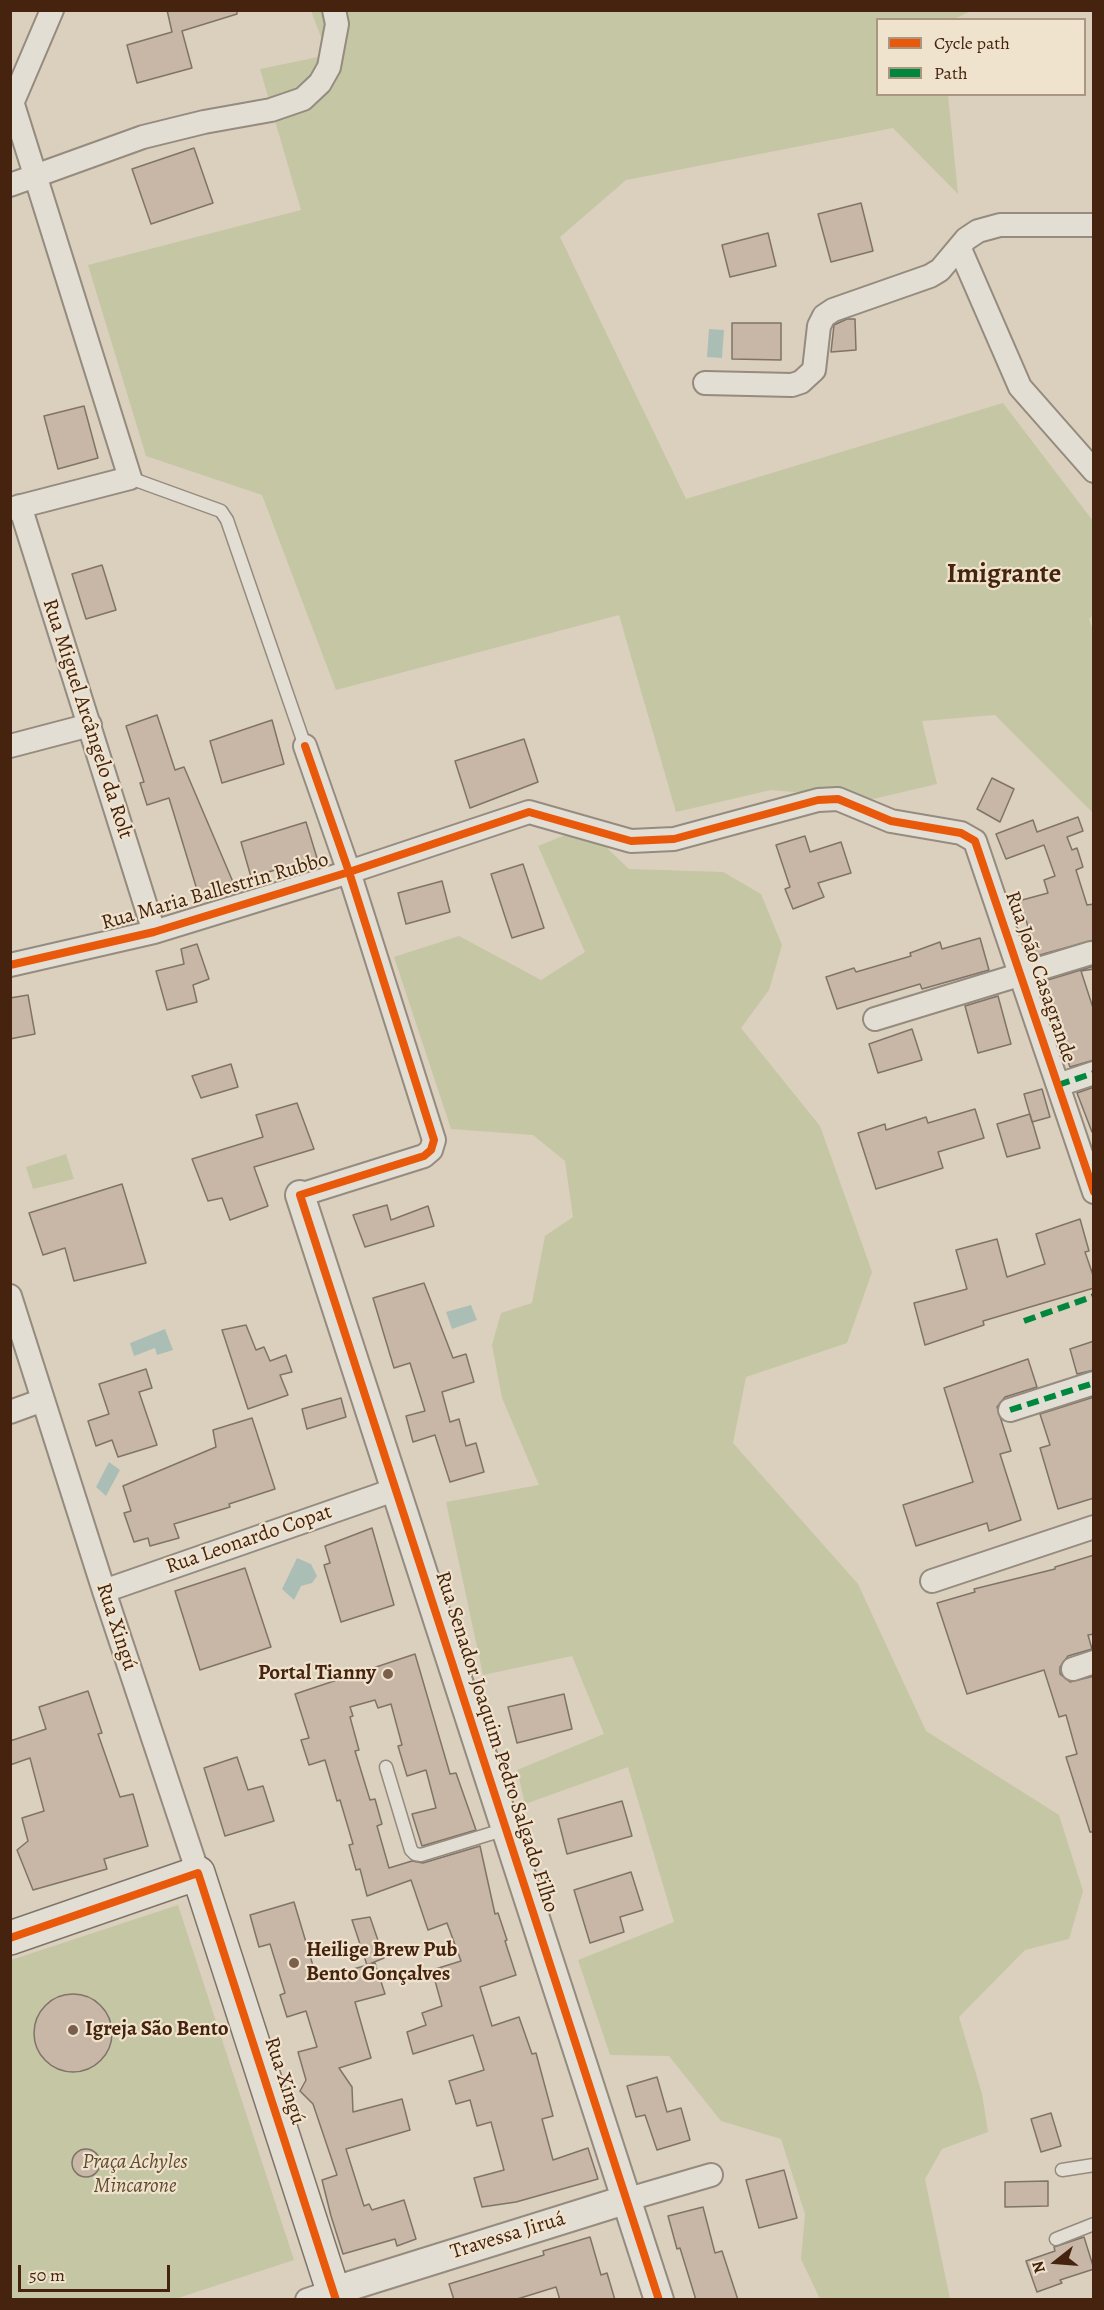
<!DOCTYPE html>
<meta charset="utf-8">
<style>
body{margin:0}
#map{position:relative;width:1104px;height:2310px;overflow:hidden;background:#dbd0be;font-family:Alegreya,serif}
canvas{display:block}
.frame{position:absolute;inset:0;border:12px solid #45230f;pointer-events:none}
.legend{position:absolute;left:876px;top:18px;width:210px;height:78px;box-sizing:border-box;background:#efe3cd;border:2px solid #ab9681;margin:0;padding:8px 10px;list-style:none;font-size:18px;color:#45230f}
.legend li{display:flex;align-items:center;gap:12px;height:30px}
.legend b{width:30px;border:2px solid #ab9681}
.north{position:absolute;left:1026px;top:2232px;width:60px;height:60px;-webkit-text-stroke:4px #efe3cd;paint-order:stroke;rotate:253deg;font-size:16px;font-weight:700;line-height:24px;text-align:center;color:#45230f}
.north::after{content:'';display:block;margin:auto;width:21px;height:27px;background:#45230f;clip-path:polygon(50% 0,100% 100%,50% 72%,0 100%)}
.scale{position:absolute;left:18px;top:2265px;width:152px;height:27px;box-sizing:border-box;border:3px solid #45230f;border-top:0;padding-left:8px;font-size:18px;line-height:21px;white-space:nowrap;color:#45230f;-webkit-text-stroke:4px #efe3cd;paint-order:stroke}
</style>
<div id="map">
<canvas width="1104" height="2310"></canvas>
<div class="frame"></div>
<ul class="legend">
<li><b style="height:8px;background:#e8590c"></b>Cycle path</li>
<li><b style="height:8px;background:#00873e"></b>Path</li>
</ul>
<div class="north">N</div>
<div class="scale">50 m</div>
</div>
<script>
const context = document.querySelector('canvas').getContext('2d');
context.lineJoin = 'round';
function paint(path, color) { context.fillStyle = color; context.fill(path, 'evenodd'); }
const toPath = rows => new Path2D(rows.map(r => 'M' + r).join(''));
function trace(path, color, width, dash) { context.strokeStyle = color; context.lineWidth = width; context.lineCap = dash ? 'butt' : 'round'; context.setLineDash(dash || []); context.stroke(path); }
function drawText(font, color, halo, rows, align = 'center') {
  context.font = font + ' Alegreya,serif'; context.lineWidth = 4.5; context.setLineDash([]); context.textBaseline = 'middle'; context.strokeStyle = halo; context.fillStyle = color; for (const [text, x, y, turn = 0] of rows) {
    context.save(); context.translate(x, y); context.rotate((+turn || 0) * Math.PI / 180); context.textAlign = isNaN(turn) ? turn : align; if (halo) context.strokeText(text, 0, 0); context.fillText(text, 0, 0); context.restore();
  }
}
paint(toPath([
 [311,11,971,11,954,19,878,20,878,94,948,95,958,194,893,128,626,180,560,237,686,499,1003,403,1093,521,1094,614,1089,619,1094,633,1093,813,995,715,922,721,937,784,873,799,771,790,676,812,619,615,336,690,262,495,146,456,88,265,301,210,260,69,328,55],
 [585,827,629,869,723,872,761,894,782,945,769,990,741,1028,820,1126,872,1272,847,1343,746,1377,733,1443,858,1584,926,1731,1059,1815,1083,1891,1069,1939,1025,1950,959,2017,982,2094,988,2132,942,2149,925,2179,950,2299,820,2299,801,2259,805,2214,781,2139,721,2121,669,2056,610,2055,578,1960,674,1922,628,1767,525,1804,517,1770,604,1734,572,1656,483,1675,446,1502,539,1485,502,1398,492,1345,501,1313,532,1303,545,1236,573,1217,565,1161,533,1135,451,1129,394,957,459,936,541,980,585,952,538,846],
 [66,1154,74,1179,33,1189,26,1167],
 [178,1905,294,2260,175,2299,11,2299,11,1960]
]), '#c4c6a4');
paint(toPath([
 [709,329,724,330,722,358,707,357],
 [471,1305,477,1320,452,1329,446,1312],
 [165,1329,173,1350,157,1355,155,1348,134,1356,130,1343],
 [109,1462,120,1470,106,1496,96,1487],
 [297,1558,311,1564,317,1576,312,1583,301,1586,294,1600,282,1589]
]), '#abbeb6');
const building = toPath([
 [167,10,237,10,237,14,182,31,192,68,137,83,127,45,172,32,167,10],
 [194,148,213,203,151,224,132,169,194,148],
 [861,203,873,251,831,262,818,214,861,203],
 [768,233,776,266,730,277,722,245,768,233],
 [847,319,855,319,856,350,831,352,834,325,847,319],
 [732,323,781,323,781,360,732,359,732,323],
 [84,406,98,458,58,469,44,416,84,406],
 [102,565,116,610,86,619,72,574,102,565],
 [157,715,175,770,184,767,233,882,198,893,169,798,147,805,140,783,144,782,126,726,157,715],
 [272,720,284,764,222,783,210,741,272,720],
 [524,739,538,782,470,808,455,761,524,739],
 [992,778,1014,789,1000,822,977,809,992,778],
 [1078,817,1083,831,1067,837,1072,850,1077,848,1083,867,1076,870,1087,905,1094,904,1094,940,1036,956,1025,916,1016,919,1011,903,1048,893,1044,880,1055,876,1044,845,1006,859,996,834,1033,820,1037,832,1078,817],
 [306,822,317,858,251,877,241,842,306,822],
 [805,836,810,852,841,842,851,873,818,883,824,897,793,909,785,889,790,887,776,845,805,836],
 [523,864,544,928,512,938,491,874,523,864],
 [442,881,450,912,406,924,398,893,442,881],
 [980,938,989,970,922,989,920,984,837,1009,826,977,854,968,856,972,911,956,910,953,940,942,942,949,980,938],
 [197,944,209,979,193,985,197,1002,167,1010,156,971,184,964,181,949,197,944],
 [1094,966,1094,969,1081,971,1094,1011,1094,1060,1070,1067,1038,983,1094,966],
 [28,995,35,1034,10,1039,10,998,28,995],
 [998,996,1011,1044,978,1053,965,1006,998,996],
 [912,1029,922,1060,878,1073,869,1044,912,1029],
 [231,1064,238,1087,201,1098,192,1076,231,1064],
 [1094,1087,1094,1132,1092,1132,1077,1093,1094,1087],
 [1042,1089,1050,1117,1032,1122,1024,1094,1042,1089],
 [297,1103,314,1149,254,1167,268,1206,230,1220,222,1198,208,1201,192,1159,263,1137,256,1115,297,1103],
 [975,1109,984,1138,938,1152,943,1168,876,1189,858,1133,885,1124,886,1130,926,1117,928,1123,975,1109],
 [1030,1114,1040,1148,1007,1157,997,1124,1030,1114],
 [122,1184,146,1263,74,1281,65,1248,43,1255,29,1213,122,1184],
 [387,1205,391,1220,428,1206,434,1226,365,1247,353,1215,387,1205],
 [1080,1219,1089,1251,1085,1252,1094,1278,1094,1288,983,1321,984,1325,925,1345,914,1303,967,1289,956,1250,997,1239,1007,1277,1045,1264,1036,1234,1080,1219],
 [424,1283,453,1358,466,1354,474,1382,442,1392,450,1422,459,1419,466,1446,476,1443,484,1472,450,1482,435,1435,413,1442,406,1416,425,1411,410,1363,394,1368,373,1298,424,1283],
 [246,1325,256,1350,264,1347,270,1361,286,1355,292,1372,280,1375,288,1395,248,1409,222,1330,246,1325],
 [1094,1341,1094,1370,1077,1374,1070,1349,1094,1341],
 [1028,1359,1037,1387,1005,1397,997,1407,1011,1451,1000,1454,1021,1520,989,1531,987,1523,916,1546,903,1505,973,1482,944,1388,1028,1359],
 [146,1369,152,1388,139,1392,157,1445,118,1457,112,1440,96,1446,88,1421,109,1414,99,1384,146,1369],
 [1094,1397,1094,1498,1058,1509,1040,1448,1050,1445,1040,1414,1094,1397],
 [341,1398,346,1417,307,1429,302,1409,341,1398],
 [252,1418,275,1489,229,1504,230,1507,174,1524,179,1538,150,1546,148,1538,134,1542,124,1513,131,1511,123,1486,216,1447,213,1430,252,1418],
 [372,1528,394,1605,341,1622,324,1565,330,1563,325,1546,372,1528],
 [1094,1555,1094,1634,1088,1635,1092,1649,1068,1656,1060,1667,1060,1674,1070,1682,1094,1676,1094,1832,1090,1832,1066,1757,1077,1754,1066,1715,1059,1717,1044,1670,967,1694,937,1603,975,1592,974,1589,1055,1569,1055,1567,1094,1555],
 [245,1568,271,1647,200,1670,175,1591,245,1568],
 [415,1654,450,1774,456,1773,476,1830,422,1846,412,1814,436,1808,426,1770,407,1776,398,1746,402,1745,391,1704,378,1708,375,1700,350,1707,353,1716,350,1717,359,1750,355,1751,370,1800,375,1799,382,1824,377,1826,389,1868,412,1861,423,1863,480,1846,495,1914,498,1913,507,1940,505,1941,516,1975,480,1987,492,2026,519,2017,532,2054,536,2053,553,2116,542,2119,553,2160,588,2148,598,2179,516,2202,482,2207,474,2178,504,2170,491,2122,477,2126,470,2100,456,2104,449,2081,484,2070,473,2035,413,2054,407,2032,426,2025,422,2013,442,2006,432,1970,461,1961,447,1923,428,1930,411,1880,367,1896,360,1869,356,1870,349,1845,353,1844,340,1800,337,1801,325,1760,309,1765,301,1740,309,1738,295,1694,415,1654],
 [88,1691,102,1733,98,1734,120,1797,133,1794,148,1846,104,1859,107,1869,33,1890,17,1850,28,1841,22,1818,44,1811,30,1758,10,1765,10,1741,46,1729,39,1707,88,1691],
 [564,1694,572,1729,517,1743,508,1707,564,1694],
 [237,1757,248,1790,263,1786,274,1821,225,1836,204,1768,237,1757],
 [622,1801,632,1836,567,1854,558,1819,622,1801],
 [631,1872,643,1910,620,1917,624,1932,590,1943,574,1890,631,1872],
 [294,1902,317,1979,375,1963,385,1994,355,2002,371,2058,339,2068,352,2087,353,2112,402,2099,410,2130,346,2149,364,2206,369,2204,372,2210,404,2200,416,2239,397,2246,395,2239,343,2254,331,2216,322,2180,337,2175,313,2104,300,2091,306,2080,298,2052,317,2047,306,2011,287,2017,280,1995,285,1993,270,1944,259,1947,250,1915,294,1902],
 [370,1917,384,1958,367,1965,352,1920,370,1917],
 '34 2033a39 39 0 1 1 78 0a39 39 0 1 1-78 0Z',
 [657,2077,667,2112,681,2108,690,2140,657,2150,645,2115,636,2117,627,2086,657,2077],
 [1051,2113,1061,2146,1041,2152,1031,2119,1051,2113],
 '72 2163a14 14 0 1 1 28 0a14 14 0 1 1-28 0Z',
 [784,2170,797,2218,759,2228,746,2180,784,2170],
 [1048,2181,1048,2206,1005,2207,1005,2182,1048,2181],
 [703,2207,715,2253,722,2251,738,2300,696,2300,680,2248,677,2249,668,2216,703,2207],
 [590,2237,601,2275,607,2273,615,2300,560,2300,556,2287,514,2300,454,2300,449,2284,544,2255,543,2251,590,2237],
 [1084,2237,1094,2269,1060,2280,1062,2283,1037,2292,1026,2261,1055,2251,1054,2247,1084,2237]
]);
paint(building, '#c8b6a6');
trace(building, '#7f7468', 1.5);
const service = toPath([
 [130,478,221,511,227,520,305,746],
 [386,1767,411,1850,415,1854,421,1855,506,1829],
 [1062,2170,1094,2165],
 [1056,2239,1094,2224]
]);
const minor = toPath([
 [10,95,130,478,10,509],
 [14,99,52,10],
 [10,185,143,137,204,122,271,110,303,99,320,83,329,67,337,24,334,10],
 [960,249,1020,387,1094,471],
 [705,383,792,385,801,382,814,370,819,326,824,316,833,310,930,276,940,270,966,239,978,231,1000,225,1094,225],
 [20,506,154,932],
 [10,746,90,725],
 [10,965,154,932,349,872,529,812,631,841,674,839,818,800,838,799,891,821,961,833,975,841,1094,1192],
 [875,1019,1091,953],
 [1058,1085,1094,1073],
 [300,1195,424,1156,431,1150,434,1140,349,872,305,746],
 [10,1296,104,1591,198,1873],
 [1010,1410,1094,1383],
 [10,1412,43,1400],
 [932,1581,1094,1527],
 [104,1591,394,1490],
 [1073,1669,1094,1662],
 [625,2200,711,2175],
 [307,2300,334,2291]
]);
const tertiary = toPath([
 [300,1195,659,2300],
 [334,2291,625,2200]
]);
const secondary = toPath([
 [10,1938,198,1873,336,2300]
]);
trace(service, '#958b7e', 15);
trace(minor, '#958b7e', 26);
trace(tertiary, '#958b7e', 32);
trace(secondary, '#7f7468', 36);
trace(service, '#e3ded4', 12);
trace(minor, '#e3ded4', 22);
trace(tertiary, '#e3ded4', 28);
trace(secondary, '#e3ded4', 33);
trace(toPath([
 [1058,1085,1094,1073],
 [1024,1321,1094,1296],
 [1010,1410,1094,1383]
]), '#00873e', 6, [12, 6]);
trace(toPath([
 [305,746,349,872,434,1140,431,1150,424,1156,300,1195,659,2300],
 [10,965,154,932,349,872,529,812,631,841,674,839,818,800,838,799,891,821,961,833,975,841,1094,1192],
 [10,1938,198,1873,336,2300]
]), '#e8590c', 8);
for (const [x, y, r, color] of [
 [388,1674,6,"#7a604c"],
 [294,1963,6,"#7a604c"],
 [73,2030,6,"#7a604c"]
]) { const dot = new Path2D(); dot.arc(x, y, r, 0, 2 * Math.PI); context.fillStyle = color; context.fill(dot); trace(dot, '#efe3cd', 2); }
drawText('21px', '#45230f', '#efe3cd', [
 ["Rua Miguel Arcângelo da Rolt",87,719,72],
 ["Rua Maria Ballestrin Rubbo",215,892,-16],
 ["Rua João Casagrande",1040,977,71],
 ["Rua Leonardo Copat",249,1540,-19],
 ["Rua Xingú",116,1627,72],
 ["Rua Senador Joaquim Pedro Salgado Filho",496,1742,72],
 ["Rua Xingú",284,2081,72],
 ["Travessa Jiruá",508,2236,-17]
]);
drawText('bold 21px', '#45230f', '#efe3cd', [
 ["Portal Tianny",376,1674,"right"],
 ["Heilige Brew Pub",306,1951],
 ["Bento Gonçalves",306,1975],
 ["Igreja São Bento",85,2030]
], 'left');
drawText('italic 21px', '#604a2f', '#efe3cd', [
 ["Praça Achyles",135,2163],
 ["Mincarone",135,2187]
]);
drawText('bold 27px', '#45230f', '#efe3cd', [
 ["Imigrante",1004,575]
]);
</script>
